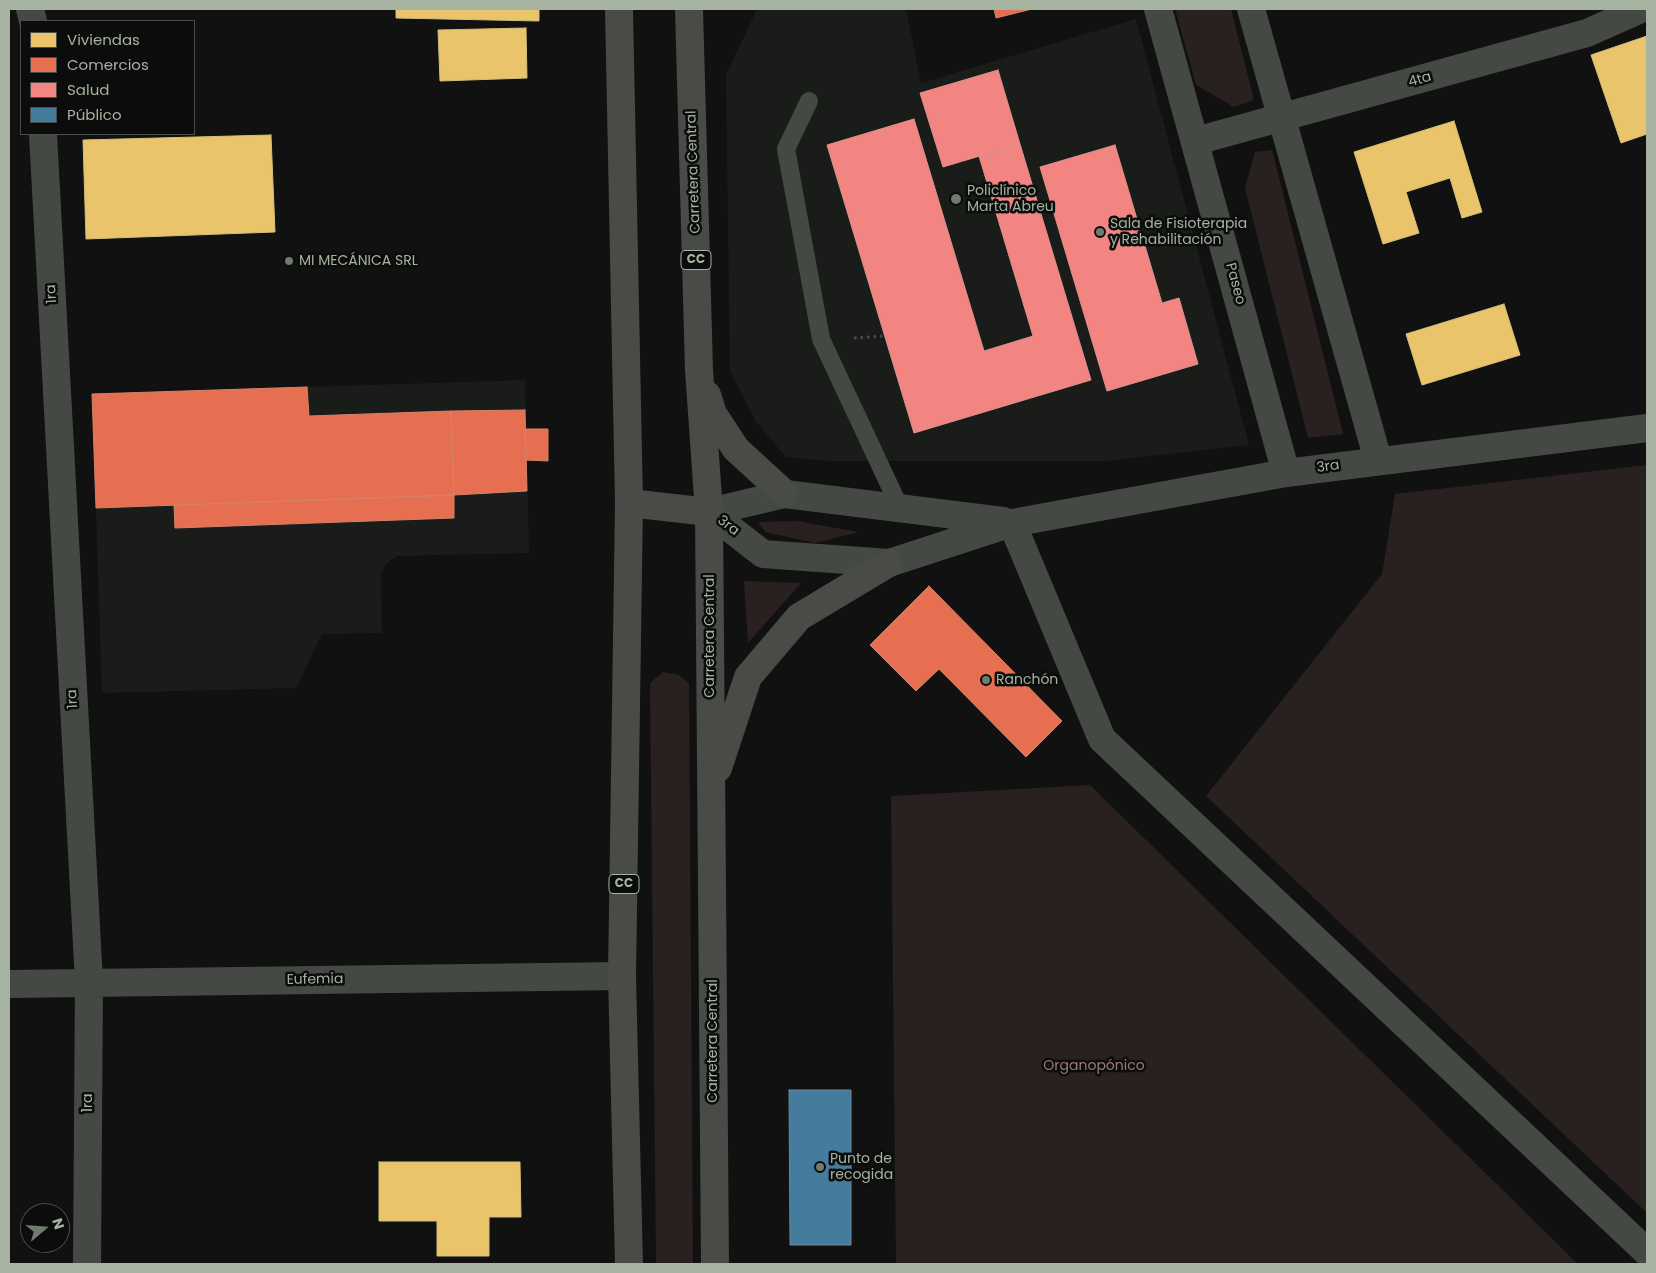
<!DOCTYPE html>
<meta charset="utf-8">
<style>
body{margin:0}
#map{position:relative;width:1656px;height:1273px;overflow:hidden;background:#101110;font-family:Poppins,sans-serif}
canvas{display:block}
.frame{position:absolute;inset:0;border:10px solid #a5b3a0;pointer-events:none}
.legend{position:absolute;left:20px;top:20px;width:175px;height:115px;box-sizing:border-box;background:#0b0c0b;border:1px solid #494f47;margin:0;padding:6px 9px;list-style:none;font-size:15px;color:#a5b3a0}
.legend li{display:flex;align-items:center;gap:10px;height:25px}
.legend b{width:25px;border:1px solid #494f47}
.north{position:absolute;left:20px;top:1203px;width:50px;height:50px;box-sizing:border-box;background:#0b0c0b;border:1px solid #494f47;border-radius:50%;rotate:72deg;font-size:14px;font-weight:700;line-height:20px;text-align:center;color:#a5b3a0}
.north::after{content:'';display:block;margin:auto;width:18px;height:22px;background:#717a6e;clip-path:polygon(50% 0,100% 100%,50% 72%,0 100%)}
</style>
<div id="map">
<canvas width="1656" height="1273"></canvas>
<div class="frame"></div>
<ul class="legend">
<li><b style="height:14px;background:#e9c46a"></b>Viviendas</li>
<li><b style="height:14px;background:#e76f51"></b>Comercios</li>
<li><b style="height:14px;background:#f28482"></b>Salud</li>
<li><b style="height:14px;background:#457b9d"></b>Público</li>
</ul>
<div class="north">N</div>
</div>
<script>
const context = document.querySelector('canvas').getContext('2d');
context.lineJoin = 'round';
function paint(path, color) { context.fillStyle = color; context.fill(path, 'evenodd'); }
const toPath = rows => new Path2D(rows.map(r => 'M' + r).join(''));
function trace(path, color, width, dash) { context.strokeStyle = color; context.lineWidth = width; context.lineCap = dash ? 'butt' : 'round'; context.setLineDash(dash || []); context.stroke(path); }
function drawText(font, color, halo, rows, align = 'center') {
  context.font = font + ' Poppins,sans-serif'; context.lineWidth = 5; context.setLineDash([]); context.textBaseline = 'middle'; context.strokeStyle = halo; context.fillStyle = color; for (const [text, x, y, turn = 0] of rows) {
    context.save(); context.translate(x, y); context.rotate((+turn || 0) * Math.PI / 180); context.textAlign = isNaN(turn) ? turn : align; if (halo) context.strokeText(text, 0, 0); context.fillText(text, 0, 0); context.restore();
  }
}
paint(toPath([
 [757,9,906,9,921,83,1136,19,1249,445,1107,461,829,461,786,457,756,422,730,371,726,75],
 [525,380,529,553,397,556,387,563,381,573,382,633,322,634,296,688,102,693,92,394]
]), '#1a1c1a');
paint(toPath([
 [1175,9,1231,9,1254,100,1234,107,1196,85],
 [1272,150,1343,434,1308,438,1245,188,1255,152],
 [1647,465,1647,1213,1206,796,1382,574,1395,494],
 [797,521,859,532,815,543,765,532,758,522],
 [744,581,801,583,748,643],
 [663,672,679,675,689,683,693,1264,656,1264,650,683],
 [1090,785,1578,1264,896,1264,891,796]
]), '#28211f');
const homes = toPath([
 [396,9,539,9,539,21,396,18,396,9],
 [526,28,527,78,440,81,438,30,526,28],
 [1647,36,1647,134,1621,143,1591,55,1647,36],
 [1454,121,1482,212,1462,218,1450,178,1406,192,1419,233,1383,244,1354,152,1454,121],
 [271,135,275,232,86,239,83,140,271,135],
 [1504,304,1520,355,1422,385,1406,334,1504,304],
 [379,1162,520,1162,521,1217,489,1217,489,1256,437,1256,437,1221,379,1221,379,1162]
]);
paint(homes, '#e9c46a');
trace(homes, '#d5bf7a', 1);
const shops = toPath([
 [994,9,1032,9,996,18,994,9],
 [307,387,309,416,451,411,454,495,96,508,92,394,307,387],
 [525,410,527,491,454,495,451,411,525,410],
 [525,429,548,429,548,461,526,460,525,429],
 [454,495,454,518,175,528,174,505,454,495],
 [929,586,1062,721,1026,757,939,669,916,691,870,645,929,586]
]);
paint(shops, '#e76f51');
trace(shops, '#d38369', 1);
const health = toPath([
 [998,70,1020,144,943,167,920,93,998,70],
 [914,119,984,351,1033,336,979,156,1020,144,1091,380,914,433,827,145,914,119],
 [1115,145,1162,303,1179,298,1198,364,1107,391,1040,167,1115,145]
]);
paint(health, '#f28482');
trace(health, '#db928b', 1);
const public = toPath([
 [789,1090,851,1090,851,1245,790,1245,789,1090]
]);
paint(public, '#457b9d');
trace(public, '#628c9e', 1);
trace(toPath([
 [854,338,884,336]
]), '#474b46', 3, [2.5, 4]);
trace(toPath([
 [809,101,786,149,821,339,901,510]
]), '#454944', 18);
trace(toPath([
 [30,9,33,21],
 [1158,9,1286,473],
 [1251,9,1378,460],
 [43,134,89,982,87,1264],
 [1196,141,1587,33,1641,9],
 [709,512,763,554,889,563,1012,523,1286,473,1647,428],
 [709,512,785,494,1003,521],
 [1012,523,1102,739,1647,1252],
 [9,984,622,976]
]), '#454944', 28);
trace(toPath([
 [619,9,629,503,622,976,629,1264],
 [689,9,699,370,709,512,715,1264],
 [707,395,713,414,736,449,785,494],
 [629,503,709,512],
 [718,768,748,677,799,617,889,563]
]), '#484b46', 28);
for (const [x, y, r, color] of [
 [956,199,6,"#717a6e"],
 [1100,232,5,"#717a6e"],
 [289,261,5,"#717a6e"],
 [986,680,5,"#717a6e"],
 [820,1167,5,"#717a6e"]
]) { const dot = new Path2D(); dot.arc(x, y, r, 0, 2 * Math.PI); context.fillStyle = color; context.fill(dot); trace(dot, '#0b0c0b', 2); }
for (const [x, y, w] of [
 [696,260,30],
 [624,884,30]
]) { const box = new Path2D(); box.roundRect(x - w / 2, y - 9.5, w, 19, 4); context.fillStyle = '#0b0c0b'; context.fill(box); trace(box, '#a5b3a0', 1); }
drawText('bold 12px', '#a5b3a0', null, [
 ["CC",696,260],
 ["CC",624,884]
]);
drawText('14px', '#a5b3a0', '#0b0c0b', [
 ["4ta",1420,80,-16],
 ["Carretera Central",694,172,-92],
 ["Paseo",1235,284,75],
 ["1ra",52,294,-93],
 ["3ra",1328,467,-8],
 ["3ra",728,526,38],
 ["Carretera Central",710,636,-90],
 ["1ra",73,699,-93],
 ["Eufemia",315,980,-1],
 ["Carretera Central",713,1041,-90],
 ["1ra",88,1103,-90]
]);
drawText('14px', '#a5b3a0', '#0b0c0b', [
 ["Policlínico",967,191],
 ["Marta Abreu",967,207],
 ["Sala de Fisioterapia",1110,224],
 ["y Rehabilitación",1110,240],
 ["MI MECÁNICA SRL",299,261],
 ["Ranchón",996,680],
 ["Punto de",830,1159],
 ["recogida",830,1175]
], 'left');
drawText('14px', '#a07975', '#0b0c0b', [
 ["Organopónico",1094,1066]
]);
</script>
